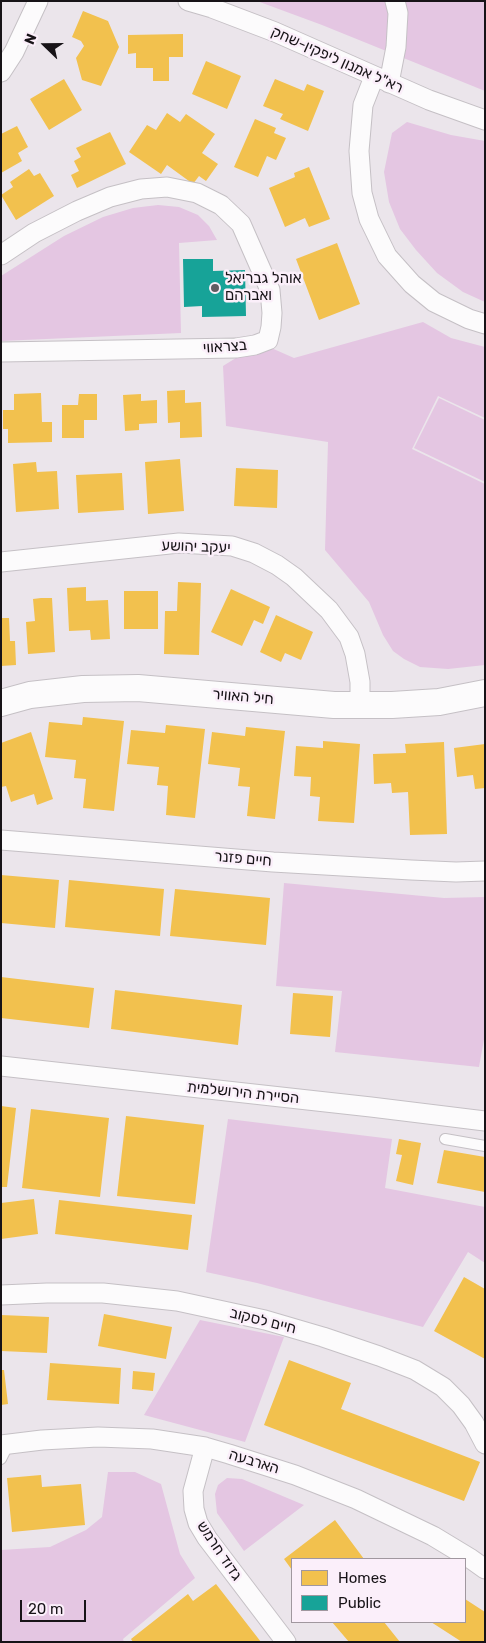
<!DOCTYPE html>
<meta charset="utf-8">
<style>
body{margin:0}
#map{position:relative;width:486px;height:1643px;overflow:hidden;background:#ebe5eb;font-family:Rubik,sans-serif}
canvas{display:block}
.frame{position:absolute;inset:0;border:2px solid #171317;pointer-events:none}
.legend{position:absolute;left:291px;top:1558px;width:175px;height:65px;box-sizing:border-box;background:#fbeffa;border:1px solid #a0979f;margin:0;padding:6px 9px;list-style:none;font-size:15px;color:#171317}
.legend li{display:flex;align-items:center;gap:10px;height:25px}
.legend b{width:25px;border:1px solid #a0979f}
.north{position:absolute;left:20px;top:20px;width:50px;height:50px;-webkit-text-stroke:4px #fbeffa;paint-order:stroke;rotate:292deg;font-size:14px;font-weight:700;line-height:20px;text-align:center;color:#171317}
.north::after{content:'';display:block;margin:auto;width:18px;height:22px;background:#171317;clip-path:polygon(50% 0,100% 100%,50% 72%,0 100%)}
.scale{position:absolute;left:20px;top:1600px;width:66px;height:22px;box-sizing:border-box;border:2px solid #171317;border-top:0;padding-left:6px;font-size:15px;line-height:18px;white-space:nowrap;color:#171317;-webkit-text-stroke:4px #fbeffa;paint-order:stroke}
</style>
<div id="map">
<canvas width="486" height="1643"></canvas>
<div class="frame"></div>
<ul class="legend">
<li><b style="height:14px;background:#f2c14e"></b>Homes</li>
<li><b style="height:14px;background:#17a398"></b>Public</li>
</ul>
<div class="north">N</div>
<div class="scale">20 m</div>
</div>
<script>
const context = document.querySelector('canvas').getContext('2d');
context.lineJoin = 'round';
function paint(path, color) { context.fillStyle = color; context.fill(path, 'evenodd'); }
const toPath = rows => new Path2D(rows.map(r => 'M' + r).join(''));
function trace(path, color, width, dash) { context.strokeStyle = color; context.lineWidth = width; context.lineCap = dash ? 'butt' : 'round'; context.setLineDash(dash || []); context.stroke(path); }
function drawText(font, color, halo, rows, align = 'center') {
  context.font = font + ' Rubik,"Noto Sans Hebrew",sans-serif'; context.lineWidth = 5; context.setLineDash([]); context.textBaseline = 'middle'; context.strokeStyle = halo; context.fillStyle = color; for (const [text, x, y, turn = 0] of rows) {
    context.save(); context.translate(x, y); context.rotate((+turn || 0) * Math.PI / 180); context.textAlign = isNaN(turn) ? turn : align; if (halo) context.strokeText(text, 0, 0); context.fillText(text, 0, 0); context.restore();
  }
}
paint(toPath([
 [257,1,485,1,485,91,322,25],
 [407,122,451,135,485,141,485,302,463,292,437,273,416,250,400,229,389,202,384,172,392,133],
 [158,205,179,207,198,215,209,226,217,240,179,243,181,333,1,341,1,276,64,236,103,217,133,208],
 [423,322,451,338,485,347,485,418,438,396,412,449,485,484,485,665,448,669,420,667,404,659,393,651,383,635,369,602,325,550,328,442,226,426,223,366,260,343,294,358],
 [439,398,485,420,485,482,414,448],
 [284,883,444,898,485,897,485,1034,479,1067,335,1052,342,991,276,986],
 [228,1119,392,1139,385,1188,485,1207,485,1263,468,1252,423,1327,257,1283,206,1272],
 [200,1320,284,1337,245,1442,144,1415],
 [108,1472,135,1472,161,1484,180,1554,195,1578,123,1639,124,1642,1,1642,1,1550,50,1547,86,1530,102,1517],
 [227,1478,242,1479,304,1505,244,1551,217,1513,215,1494,218,1485]
]), '#e4c6e2');
paint(toPath([
 [83,11,108,21,119,47,101,86,82,80,76,58,84,46,81,41,72,37],
 [183,34,183,57,169,57,169,81,153,81,153,68,136,68,136,53,128,54,128,35],
 [206,61,241,76,227,109,192,94],
 [64,79,82,110,49,130,30,99],
 [275,79,304,91,307,84,324,91,308,131,280,119,283,114,263,106],
 [167,113,180,122,186,114,215,134,202,153,218,164,206,181,199,176,193,184,167,165,161,174,129,152,147,125,156,130],
 [255,119,276,128,274,133,286,138,276,160,267,156,258,177,234,167],
 [17,126,28,147,18,153,22,161,1,173,1,134],
 [110,132,126,164,77,188,71,175,79,171,74,161,81,157,76,148],
 [309,167,330,219,309,227,305,218,285,227,269,188,295,177,294,173],
 [29,169,34,176,40,173,54,196,16,220,1,195,13,187,10,182],
 [337,243,360,304,319,320,296,259],
 [185,390,185,403,201,402,202,437,180,438,180,422,168,423,167,391],
 [41,393,42,422,52,422,52,442,8,443,8,429,3,429,3,410,14,410,14,394],
 [79,394,97,394,97,420,84,420,84,438,62,438,62,405,78,405],
 [141,394,141,401,157,400,157,423,139,424,139,430,125,431,123,395],
 [180,459,184,511,148,514,145,462],
 [36,462,37,472,57,471,59,509,16,512,13,464],
 [236,468,278,470,277,508,234,506],
 [122,473,124,510,78,513,76,475],
 [178,582,201,583,199,655,164,654,165,611,177,611],
 [86,587,86,601,108,600,110,639,91,640,90,630,69,631,67,588],
 [231,589,270,607,263,624,254,620,242,646,211,632],
 [124,591,158,591,158,629,124,629],
 [41,598,52,598,55,652,28,654,26,622,35,621,33,599],
 [276,615,313,632,301,660,285,653,281,662,260,652],
 [1,618,9,618,10,641,15,641,16,665,1,666],
 [83,717,124,721,114,811,83,808,86,779,74,778,76,760,45,757,49,722,82,725],
 [166,725,205,729,195,818,166,815,168,786,157,785,159,767,127,764,131,730,165,733],
 [246,727,285,731,275,819,247,816,250,787,238,786,240,768,208,764,212,732,245,736],
 [31,732,53,799,37,805,34,794,11,802,6,786,1,787,1,743],
 [323,741,360,744,354,823,318,821,320,797,310,796,311,777,294,776,296,746,323,748],
 [444,742,447,834,410,835,408,792,392,793,391,783,374,784,373,754,406,753,405,744],
 [485,744,485,788,475,789,473,775,457,777,454,748],
 [1,875,59,880,55,928,1,923],
 [69,880,164,889,160,936,65,927],
 [175,889,270,898,266,945,170,936],
 [1,977,94,988,89,1028,1,1018],
 [115,990,242,1005,238,1045,111,1029],
 [293,993,333,996,330,1037,290,1034],
 [1,1106,16,1108,7,1187,1,1187],
 [31,1109,109,1118,100,1197,22,1188],
 [126,1116,204,1125,195,1204,117,1196],
 [399,1139,421,1143,413,1185,396,1181,402,1155,396,1154],
 [444,1150,485,1157,485,1192,437,1183],
 [34,1199,38,1234,1,1239,1,1203],
 [59,1200,192,1215,188,1250,55,1234],
 [464,1277,485,1289,485,1359,434,1331],
 [104,1314,172,1327,166,1359,98,1346],
 [1,1315,49,1317,47,1353,1,1351],
 [289,1360,351,1383,341,1409,480,1462,464,1501,264,1425],
 [50,1363,121,1368,119,1404,47,1400],
 [1,1370,4,1370,8,1404,1,1405],
 [133,1371,155,1373,153,1391,132,1389],
 [41,1475,42,1487,81,1484,85,1525,12,1532,7,1478],
 [335,1520,364,1559,292,1559,292,1570,284,1559],
 [216,1584,261,1642,133,1642,131,1639,188,1594,193,1601],
 [465,1599,485,1612,485,1642,462,1642,431,1622,465,1622],
 [332,1622,384,1622,400,1642,349,1642]
]), '#f2c14e');
paint(toPath([
 [183,259,213,259,213,271,245,270,246,316,202,317,202,306,184,307]
]), '#17a398');
const lane = toPath([
 [445,1139,485,1146],
 [1,1459,8,1445]
]);
const street = toPath([
 [188,1,212,8,275,32,429,100,485,120],
 [1,72,14,52,38,1],
 [374,77,363,105,359,151,362,193,369,219,387,256,412,284,434,302,469,319,485,324],
 [389,83,396,47,398,13,395,1],
 [1,255,34,233,77,211,110,197,141,189,167,187,197,193,221,205,241,224,270,290,272,313,271,327,268,340,255,345,236,348,1,352],
 [1,562,179,543,232,546,254,553,277,565,294,577,329,610,349,637,355,654,360,682,360,705],
 [1,840,273,862,411,870,456,872,485,871],
 [1,1066,371,1107,485,1121],
 [1,1295,47,1293,103,1293,177,1301,265,1320,323,1337,379,1356,415,1370,443,1387,461,1405,474,1423,485,1444],
 [1,1445,42,1440,98,1437,152,1439,205,1447,229,1454,295,1475,356,1499,433,1536,471,1559,485,1569],
 [205,1447,193,1491,194,1509,198,1523,207,1538,286,1642]
]);
const secondary = toPath([
 [1,703,30,695,83,689,138,688,334,705,392,705,439,702,485,693]
]);
trace(lane, '#c5c0c5', 12);
trace(street, '#c5c0c5', 21);
trace(secondary, '#c5c0c5', 28);
trace(lane, '#fcfbfc', 10);
trace(street, '#fcfbfc', 19);
trace(secondary, '#fcfbfc', 26);
for (const [x, y, r, color] of [
 [215,288,5,"#615c61"]
]) { const dot = new Path2D(); dot.arc(x, y, r, 0, 2 * Math.PI); context.fillStyle = color; context.fill(dot); trace(dot, '#fbeffa', 2); }
drawText('15px', '#171317', '#fbeffa', [
 ["רא\"ל אמנון ליפקין-שחק",337,60,24],
 ["בצראווי",225,347,-4],
 ["יעקב יהושע",196,547,2],
 ["חיל האוויר",243,697,5],
 ["חיים פזנר",243,859,5],
 ["הסיירת הירושלמית",243,1093,6],
 ["חיים לסקוב",263,1321,14],
 ["הארבעה",254,1462,17],
 ["גדוד חרמש",219,1551,56]
]);
drawText('15px', '#171317', '#fbeffa', [
 ["אוהל גבריאל",225,279],
 ["ואברהם",225,296]
], 'left');
</script>
